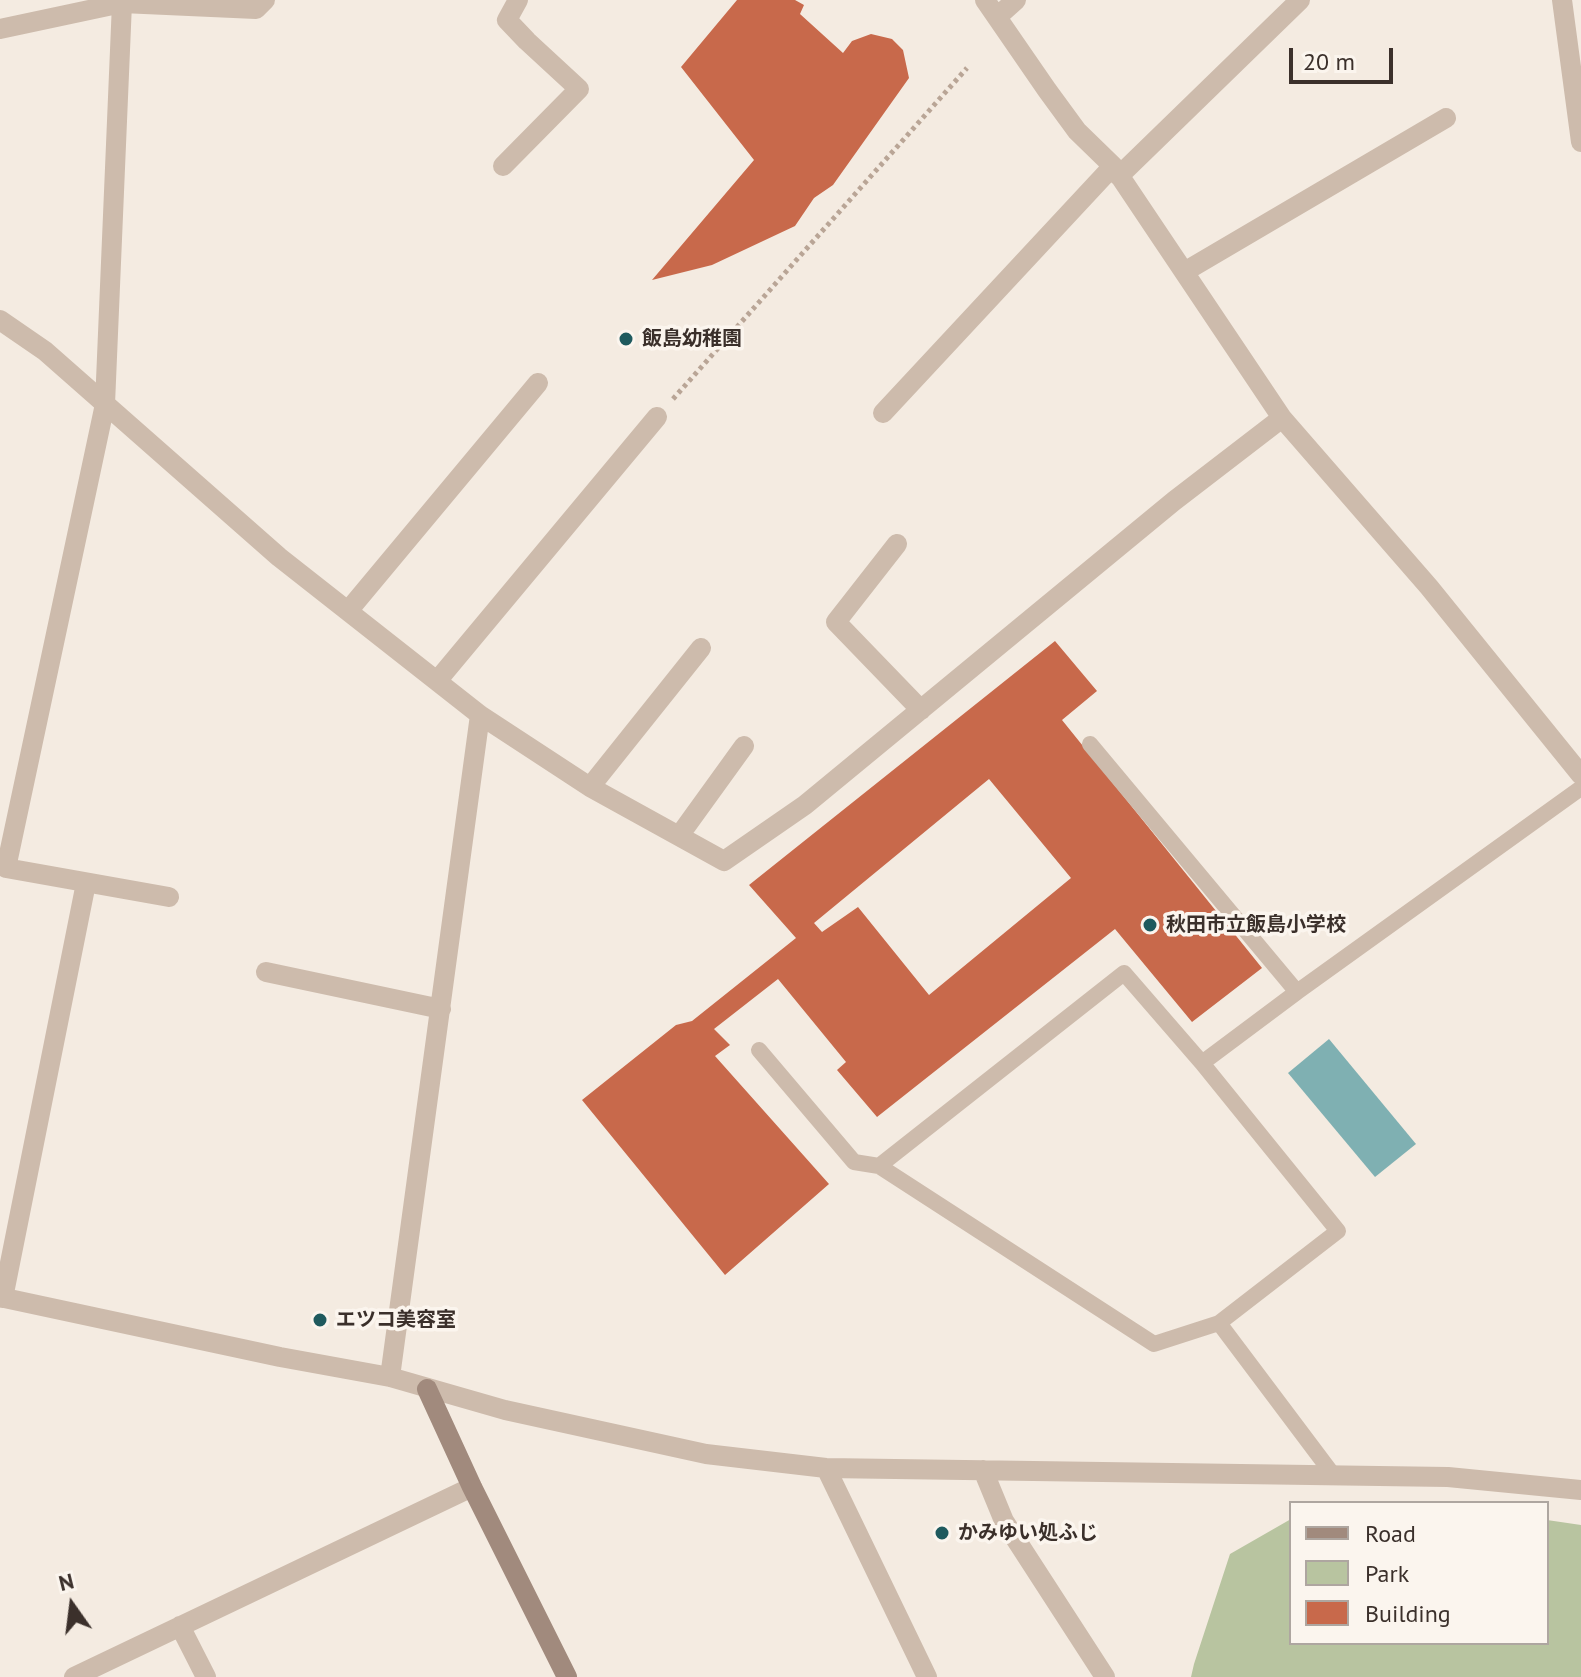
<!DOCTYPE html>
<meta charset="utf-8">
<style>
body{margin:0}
#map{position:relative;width:1581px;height:1677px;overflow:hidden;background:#f4ebe1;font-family:"PT Sans",sans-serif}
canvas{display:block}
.legend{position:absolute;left:1289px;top:1501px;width:260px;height:144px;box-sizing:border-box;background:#fbf5ee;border:2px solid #aea6a0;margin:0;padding:10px 14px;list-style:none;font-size:24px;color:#3b302b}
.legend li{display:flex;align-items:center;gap:16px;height:40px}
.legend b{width:40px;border:2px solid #aea6a0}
.north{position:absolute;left:32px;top:1565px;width:80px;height:80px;-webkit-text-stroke:6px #fbf5ee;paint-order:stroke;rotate:346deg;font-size:22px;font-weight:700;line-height:32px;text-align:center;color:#3b302b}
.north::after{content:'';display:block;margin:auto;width:28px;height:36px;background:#3b302b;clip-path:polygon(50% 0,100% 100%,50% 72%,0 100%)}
.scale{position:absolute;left:1289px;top:48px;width:104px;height:36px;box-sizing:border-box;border:4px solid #3b302b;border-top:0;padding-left:10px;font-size:24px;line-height:28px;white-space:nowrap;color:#3b302b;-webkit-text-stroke:6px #fbf5ee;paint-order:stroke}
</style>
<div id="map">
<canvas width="1581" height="1677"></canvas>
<ul class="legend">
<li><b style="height:10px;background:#a18a7d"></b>Road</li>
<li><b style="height:22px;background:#b8c4a0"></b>Park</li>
<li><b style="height:22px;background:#c8694b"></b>Building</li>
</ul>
<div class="north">N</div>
<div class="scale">20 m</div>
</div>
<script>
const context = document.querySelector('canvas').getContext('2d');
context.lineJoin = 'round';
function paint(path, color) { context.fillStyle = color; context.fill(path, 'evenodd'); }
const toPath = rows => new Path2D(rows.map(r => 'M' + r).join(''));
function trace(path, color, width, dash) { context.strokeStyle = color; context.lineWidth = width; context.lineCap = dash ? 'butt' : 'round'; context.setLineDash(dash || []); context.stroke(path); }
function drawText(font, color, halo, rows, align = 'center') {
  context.font = font + ' "PT Sans","Noto Sans JP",sans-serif'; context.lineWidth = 7; context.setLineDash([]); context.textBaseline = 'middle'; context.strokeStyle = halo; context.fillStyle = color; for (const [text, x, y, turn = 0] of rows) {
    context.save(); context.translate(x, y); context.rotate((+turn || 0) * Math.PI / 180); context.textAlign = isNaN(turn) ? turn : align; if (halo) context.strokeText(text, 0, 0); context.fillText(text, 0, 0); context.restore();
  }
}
paint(toPath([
 [1291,1519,1291,1643,1547,1643,1547,1520,1581,1525,1581,1677,1191,1677,1194,1664,1230,1554]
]), '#b8c4a0');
paint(toPath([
 [1329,1039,1416,1144,1375,1177,1288,1073]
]), '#7fb0b2');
paint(toPath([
 [737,0,795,0,804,5,800,14,843,53,852,41,871,34,892,39,903,50,909,78,833,185,814,198,795,226,712,265,652,280,754,160,681,67],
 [1055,641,1097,691,1062,720,1262,968,1192,1022,1115,929,877,1117,837,1070,846,1062,778,979,714,1029,730,1045,715,1056,829,1184,725,1275,582,1100,676,1025,692,1021,796,938,749,885],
 [989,779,1071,878,929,995,858,907,822,932,814,923]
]), '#c8694b');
trace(toPath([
 [673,399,967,68]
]), '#b9a596', 5, [4, 4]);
trace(toPath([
 [1090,744,1297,992,1581,788],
 [1297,992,1202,1063,1338,1231,1219,1323,1334,1476],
 [759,1050,854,1162,879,1166],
 [1202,1063,1124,973,879,1166,1154,1344,1219,1323]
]), '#cdbbac', 16);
trace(toPath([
 [985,0,1047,90,1077,131,1113,166,1282,418,1429,587,1581,775],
 [1562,0,1581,142],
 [122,3,105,404,6,868,169,897],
 [997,17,1016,0],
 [0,29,122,3,256,9,265,0],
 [503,166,579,89,527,41,507,20,518,0],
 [1119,176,1300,0],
 [1184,272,1446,118],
 [0,320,45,351,279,557,480,715,590,787,724,861,805,805,1174,501,1282,418],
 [883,413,1113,166],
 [897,544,836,622,921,710],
 [348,611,538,383],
 [437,681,657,417],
 [590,787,701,648],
 [679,836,744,746],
 [266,972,441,1009],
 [0,1297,280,1357,390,1377,505,1410,706,1454,826,1468,1448,1477,1581,1490],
 [3,1298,86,883],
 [390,1377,480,715],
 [826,1468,927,1677],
 [983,1470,1004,1521,1105,1677],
 [180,1626,206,1677],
 [74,1677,472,1487]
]), '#cdbbac', 20);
trace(toPath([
 [427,1389,472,1487,567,1677]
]), '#a18a7d', 20);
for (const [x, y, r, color] of [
 [626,339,8,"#1f5a5e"],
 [1150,925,8,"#1f5a5e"],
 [320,1320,8,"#1f5a5e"],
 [942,1533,8,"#1f5a5e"]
]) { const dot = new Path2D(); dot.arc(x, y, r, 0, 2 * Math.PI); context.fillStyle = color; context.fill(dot); trace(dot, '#fbf5ee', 3); }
drawText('bold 20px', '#3b302b', '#fbf5ee', [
 ["飯島幼稚園",642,339],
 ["秋田市立飯島小学校",1166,925],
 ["エツコ美容室",336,1320],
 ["かみゆい処ふじ",958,1533]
], 'left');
</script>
